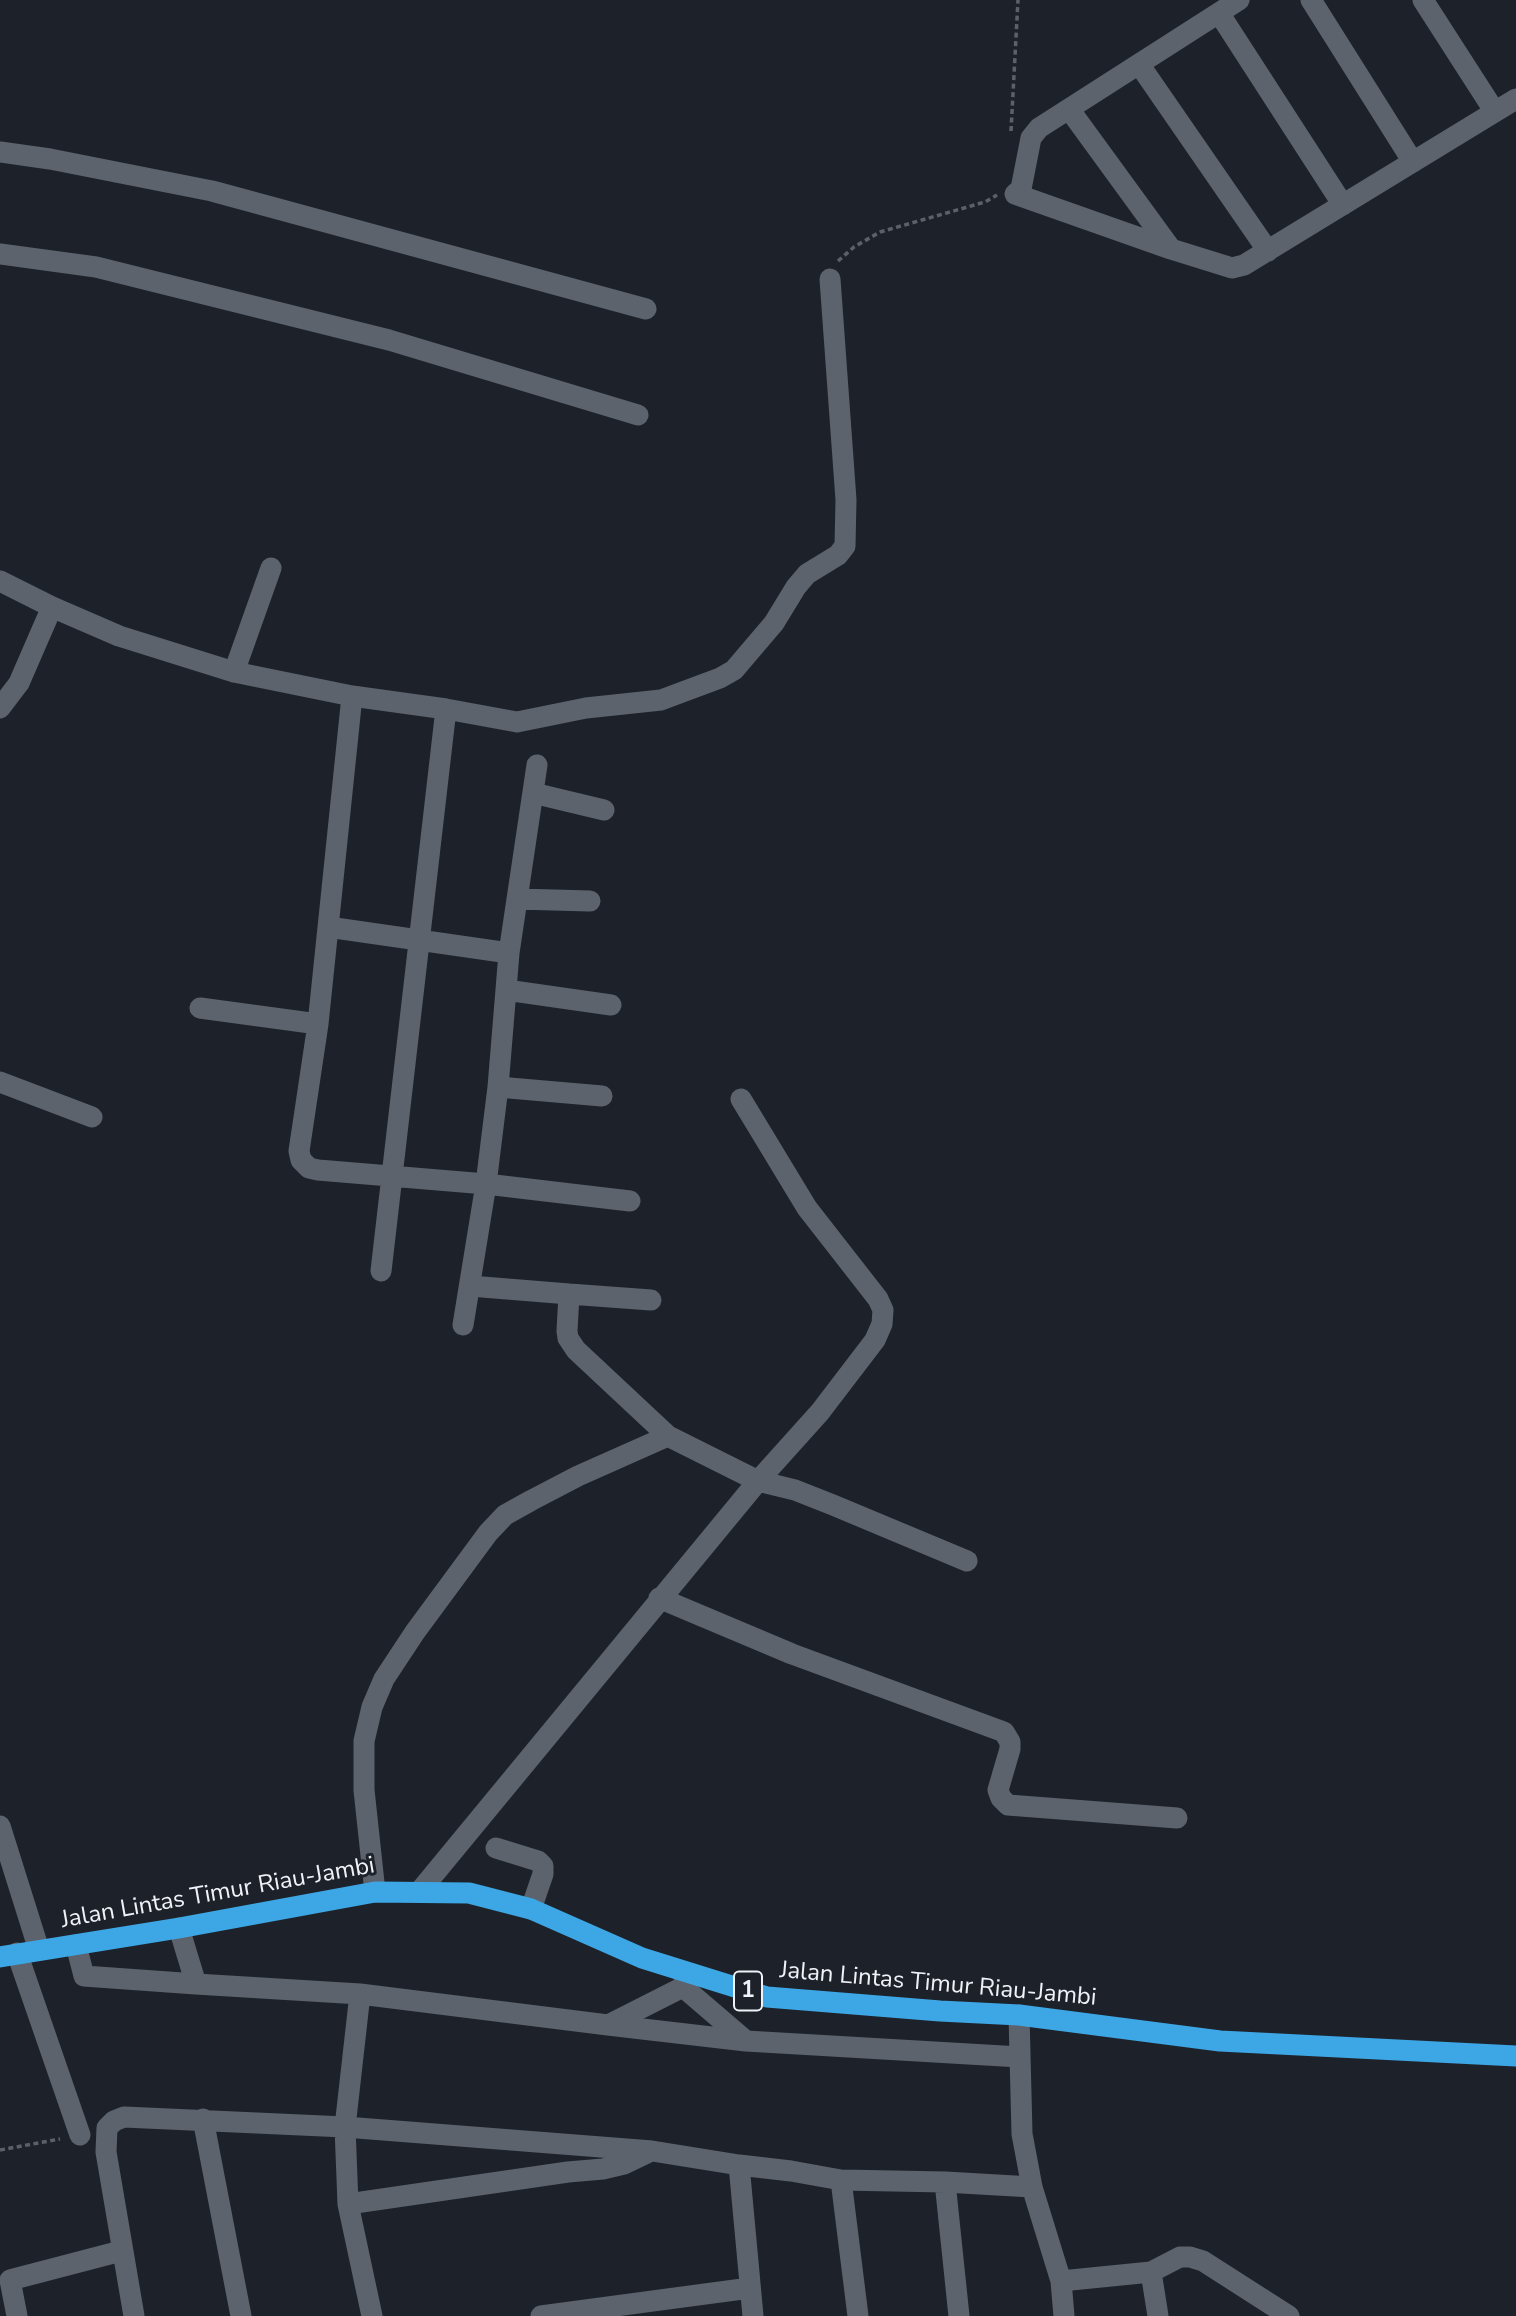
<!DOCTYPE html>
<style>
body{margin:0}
canvas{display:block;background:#1d222a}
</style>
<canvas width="1516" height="2316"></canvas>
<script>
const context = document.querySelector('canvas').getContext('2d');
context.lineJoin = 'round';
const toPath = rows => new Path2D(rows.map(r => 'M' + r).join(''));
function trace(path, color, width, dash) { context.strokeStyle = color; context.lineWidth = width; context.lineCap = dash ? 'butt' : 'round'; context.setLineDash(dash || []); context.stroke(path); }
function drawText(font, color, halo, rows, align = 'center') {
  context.font = font + ' "Nunito Sans",sans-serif'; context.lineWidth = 6; context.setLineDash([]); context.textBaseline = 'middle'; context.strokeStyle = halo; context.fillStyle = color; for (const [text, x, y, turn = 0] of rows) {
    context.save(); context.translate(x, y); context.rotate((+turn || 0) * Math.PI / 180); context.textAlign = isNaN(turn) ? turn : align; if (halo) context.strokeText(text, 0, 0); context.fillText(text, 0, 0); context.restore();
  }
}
trace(toPath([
 [1011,131,1018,0],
 [838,261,854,247,880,232,985,202,997,195],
 [0,2150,60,2139]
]), '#5c6168', 3.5, [5, 3.5]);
trace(toPath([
 [1239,0,1039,128,1031,138,1021,189,1015,194,1171,249,1232,268,1244,265,1516,99],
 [1311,0,1413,162],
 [1423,0,1495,112],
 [1219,13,1343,205],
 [1139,64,1268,251],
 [1069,109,1171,249],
 [0,152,50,159,212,191,646,309],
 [0,254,96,267,389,340,638,415],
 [0,581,52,607,119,636,234,672,352,696,446,709,517,722,586,708,661,700,720,678,734,670,774,623,796,587,807,574,838,555,845,546,846,500,830,279],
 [234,672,271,568],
 [352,696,318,1024,299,1151,301,1160,309,1168,318,1170,486,1184,630,1201],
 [0,708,19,683,52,607],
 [533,793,604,810],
 [517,899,590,901],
 [328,927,509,953],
 [506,990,611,1005],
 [200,1008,318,1024],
 [0,1082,92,1117],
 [498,1087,602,1096],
 [381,1271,446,709],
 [470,1286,569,1294,567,1331,568,1338,576,1350,668,1436],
 [569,1294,651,1300],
 [463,1325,486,1184,498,1087,509,953,537,765],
 [659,1598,792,1654,1004,1732,1010,1742,1010,1749,998,1790,1001,1798,1008,1805,1177,1818],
 [0,1826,39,1950],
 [496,1848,538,1861,543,1866,543,1874,531,1909],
 [420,1891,758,1481,795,1490,833,1505,967,1561],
 [375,1892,364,1790,364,1741,372,1707,384,1679,415,1632,488,1533,505,1515,532,1500,578,1476,668,1436,758,1481,820,1412,875,1340,882,1324,883,1310,878,1299,807,1208,741,1099],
 [179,1928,196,1984,360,1994,608,2025,683,1987,686,1973],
 [76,1945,84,1976,196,1984],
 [17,1953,80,2135],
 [683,1987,746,2041],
 [360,1994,345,2127,348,2204,372,2316],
 [1019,2015,1022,2134,1032,2187,1061,2281,1064,2316],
 [608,2025,746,2041,1020,2057],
 [203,2119,241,2316],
 [348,2204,568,2172,603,2169,624,2164,649,2152],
 [1151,2272,1180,2257,1190,2257,1203,2261,1289,2316],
 [1061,2281,1151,2272,1158,2316],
 [17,2316,10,2280,121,2251],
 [134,2316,106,2152,107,2128,114,2121,124,2117,345,2127,652,2151,739,2165],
 [541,2316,750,2288],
 [753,2316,739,2165,791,2171,841,2180],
 [858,2316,841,2180,945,2182],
 [959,2316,945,2182,1032,2187]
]), '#5d636c', 21);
trace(toPath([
 [0,1957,179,1928,375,1892,469,1893,531,1909,642,1958,767,1997,940,2011,1019,2015,1220,2041,1516,2056]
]), '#3da7e6', 21);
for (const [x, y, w] of [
 [748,1991,28]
]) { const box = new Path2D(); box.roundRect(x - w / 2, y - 19.5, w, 39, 5); context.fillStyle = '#1d222a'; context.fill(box); trace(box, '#eff2f8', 2); }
drawText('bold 23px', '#eff2f8', null, [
 ["1",748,1991]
]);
drawText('24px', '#eff2f8', '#1d222a', [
 ["Jalan Lintas Timur Riau-Jambi",218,1894,-10],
 ["Jalan Lintas Timur Riau-Jambi",938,1985,5]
]);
</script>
